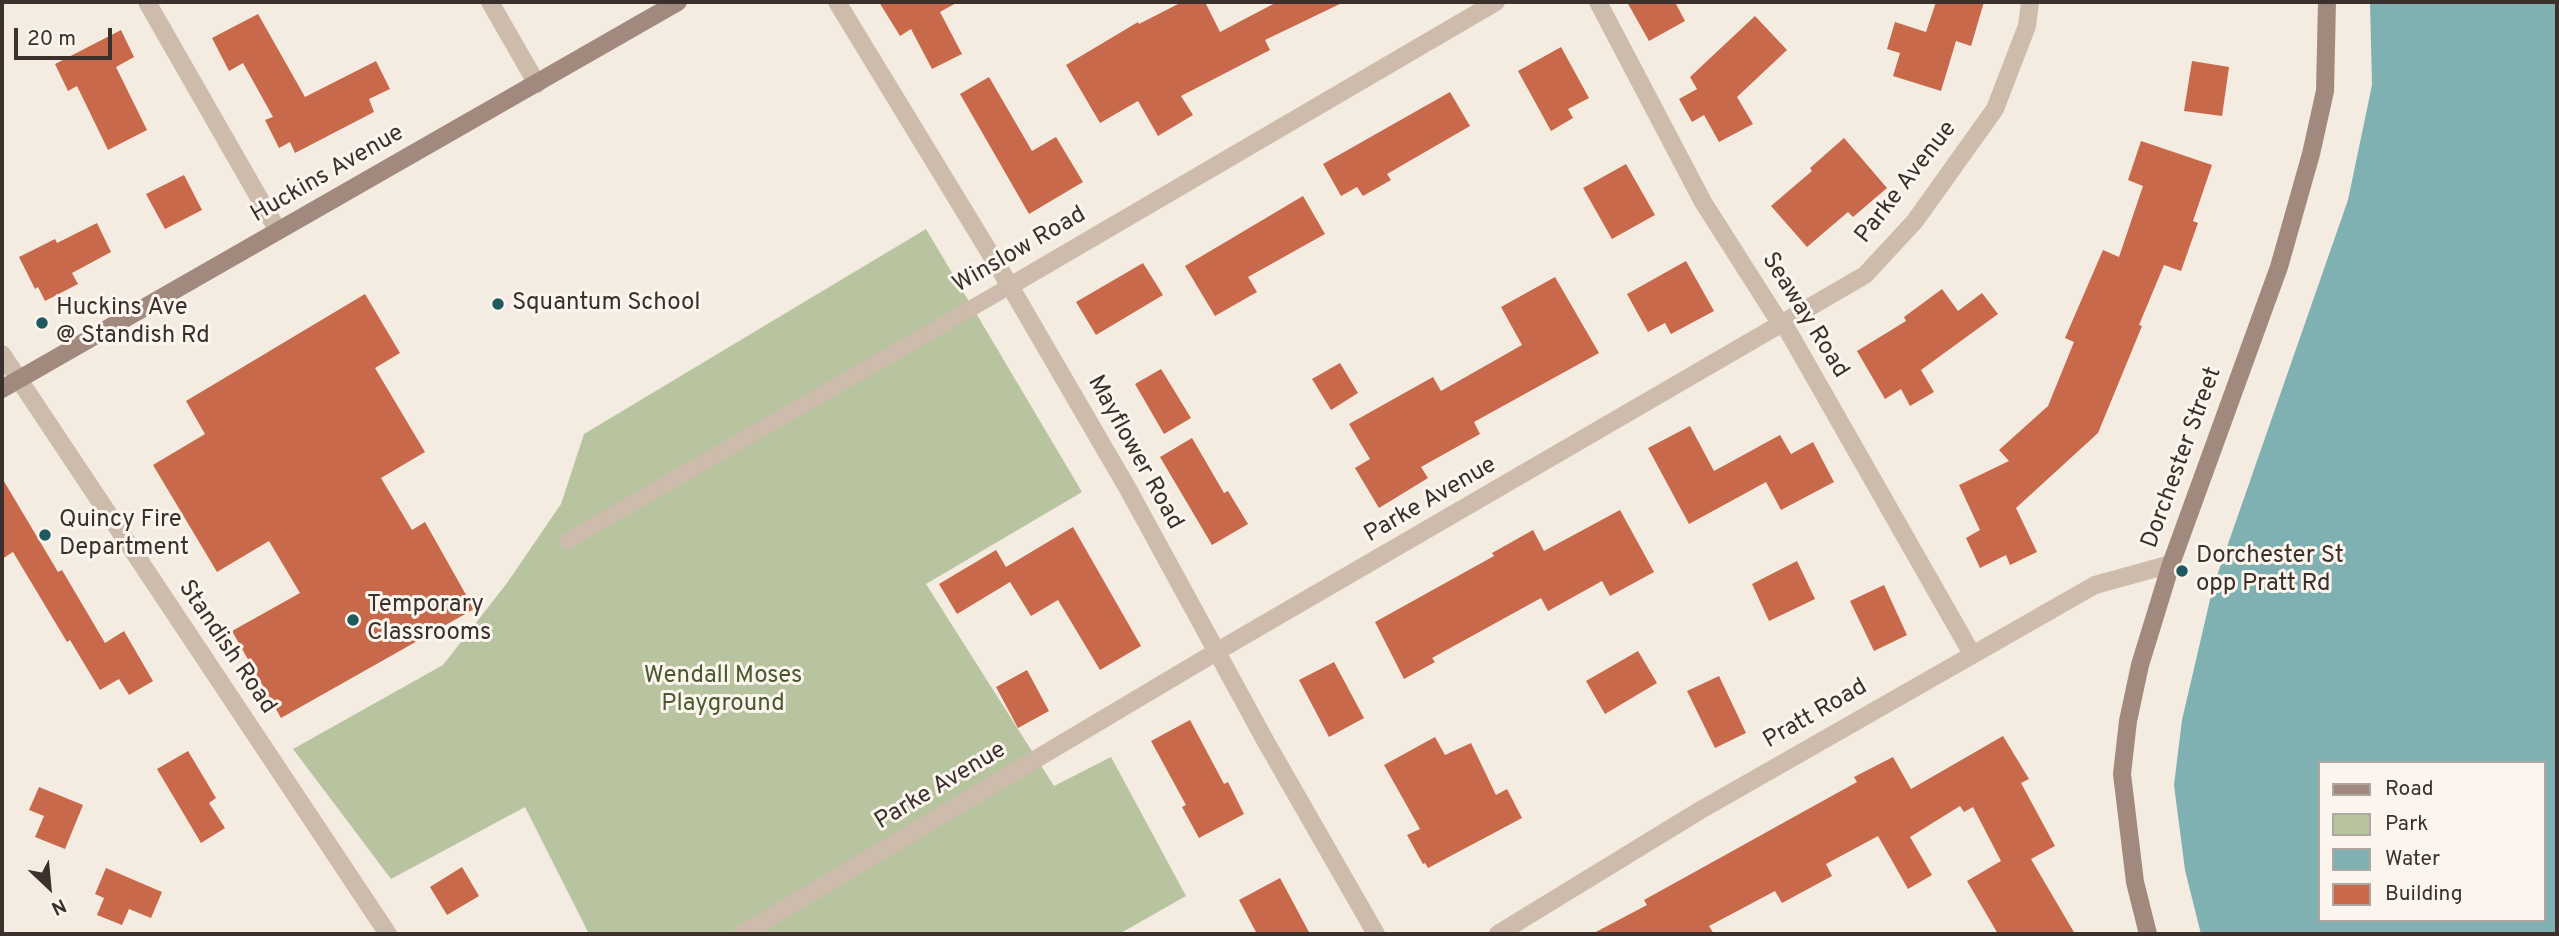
<!DOCTYPE html>
<style>
body{margin:0}
#map{position:relative;width:2559px;height:936px;overflow:hidden;background:#f4ebe1;font-family:Overpass,sans-serif}
canvas{display:block}
.frame{position:absolute;inset:0;border:4px solid #3b302b;pointer-events:none}
.legend{position:absolute;left:2318px;top:761px;width:228px;height:161px;box-sizing:border-box;background:#fbf5ee;border:2px solid #aea6a0;margin:0;padding:9px 12px;list-style:none;font-size:21px;color:#3b302b}
.legend li{display:flex;align-items:center;gap:14px;height:35px}
.legend b{width:35px;border:2px solid #aea6a0}
.north{position:absolute;left:14px;top:852px;width:70px;height:70px;-webkit-text-stroke:5px #fbf5ee;paint-order:stroke;rotate:154deg;font-size:19px;font-weight:700;line-height:28px;text-align:center;color:#3b302b}
.north::after{content:'';display:block;margin:auto;width:24px;height:32px;background:#3b302b;clip-path:polygon(50% 0,100% 100%,50% 72%,0 100%)}
.scale{position:absolute;left:14px;top:28px;width:98px;height:32px;box-sizing:border-box;border:4px solid #3b302b;border-top:0;padding-left:9px;font-size:21px;line-height:24px;white-space:nowrap;color:#3b302b;-webkit-text-stroke:5px #fbf5ee;paint-order:stroke}
</style>
<div id="map">
<canvas width="2559" height="936"></canvas>
<div class="frame"></div>
<ul class="legend">
<li><b style="height:9px;background:#a18a7d"></b>Road</li>
<li><b style="height:19px;background:#b8c4a0"></b>Park</li>
<li><b style="height:19px;background:#7fb0b2"></b>Water</li>
<li><b style="height:19px;background:#c8694b"></b>Building</li>
</ul>
<div class="north">N</div>
<div class="scale">20 m</div>
</div>
<script>
const context = document.querySelector('canvas').getContext('2d');
context.lineJoin = 'round';
function paint(path, color) { context.fillStyle = color; context.fill(path, 'evenodd'); }
const toPath = rows => new Path2D(rows.map(r => 'M' + r).join(''));
function trace(path, color, width, dash) { context.strokeStyle = color; context.lineWidth = width; context.lineCap = dash ? 'butt' : 'round'; context.setLineDash(dash || []); context.stroke(path); }
function drawText(font, color, halo, rows, align = 'center') {
  context.font = font + ' Overpass,sans-serif'; context.lineWidth = 6; context.setLineDash([]); context.textBaseline = 'middle'; context.strokeStyle = halo; context.fillStyle = color; for (const [text, x, y, turn = 0] of rows) {
    context.save(); context.translate(x, y); context.rotate((+turn || 0) * Math.PI / 180); context.textAlign = isNaN(turn) ? turn : align; if (halo) context.strokeText(text, 0, 0); context.fillText(text, 0, 0); context.restore();
  }
}
paint(toPath([
 [926,229,1082,492,926,584,1054,786,1111,757,1186,896,1119,934,589,934,525,807,391,879,293,749,443,665,507,583,561,504,584,434]
]), '#b8c4a0');
paint(toPath([
 [2370,2,2557,2,2557,934,2201,934,2185,870,2174,785,2182,720,2213,587,2348,200,2372,85],
 [2319,763,2543,763,2543,920,2319,920]
]), '#7fb0b2');
paint(toPath([
 [879,2,958,2,940,12,962,54,932,69,911,29,900,36],
 [1182,2,1205,2,1220,32,1277,2,1344,2,1265,40,1270,50,1181,96,1193,115,1158,136,1138,101,1100,123,1066,65,1138,22,1139,24],
 [1627,2,1675,2,1685,21,1649,41],
 [1936,2,1984,2,1971,46,1956,41,1941,91,1893,76,1900,53,1887,49,1895,22,1926,32],
 [258,14,305,97,376,61,390,89,369,99,374,112,295,153,290,142,279,148,265,120,273,117,243,63,229,71,212,38],
 [1755,16,1787,50,1737,97,1753,124,1719,142,1704,115,1692,122,1679,99,1697,89,1690,77],
 [121,30,134,57,116,67,147,130,108,150,77,86,68,91,55,64],
 [1561,47,1589,98,1568,109,1573,118,1551,131,1518,71],
 [2192,61,2229,67,2222,116,2184,111],
 [989,77,1032,151,1056,137,1083,182,1029,214,960,94],
 [1450,92,1470,126,1387,174,1391,180,1363,196,1357,187,1341,196,1323,164],
 [1844,138,1887,188,1853,217,1848,212,1807,247,1771,206,1812,171,1810,168],
 [2141,141,2212,165,2193,221,2198,223,2181,271,2164,265,2139,325,2142,326,2098,433,2016,508,2037,552,2010,565,2006,555,1980,568,1966,538,1980,530,1959,485,2009,461,1999,450,2048,406,2074,342,2065,338,2103,250,2119,257,2143,186,2128,180],
 [1626,164,1655,215,1612,239,1583,188],
 [184,175,202,210,165,229,146,194],
 [1303,196,1325,234,1248,277,1257,292,1215,316,1185,266],
 [97,223,111,252,72,273,78,284,45,301,38,287,35,289,19,257,55,239,57,243],
 [1686,261,1714,311,1671,334,1665,323,1648,332,1627,294],
 [1143,263,1163,295,1096,335,1076,302],
 [1555,277,1599,353,1474,422,1480,434,1421,467,1428,478,1379,508,1355,468,1370,459,1349,424,1433,377,1441,391,1522,345,1501,307],
 [1942,289,1958,311,1982,293,1998,314,1921,370,1934,392,1910,406,1901,389,1885,399,1857,351,1906,321,1904,317],
 [365,294,400,353,375,368,425,452,381,478,412,530,425,522,474,609,281,718,232,631,300,593,269,541,217,572,153,465,205,434,186,401],
 [1340,363,1358,393,1331,410,1312,379],
 [1161,369,1191,418,1164,434,1135,384],
 [1690,426,1714,471,1780,435,1791,454,1813,442,1834,482,1781,510,1766,482,1689,524,1648,448],
 [1192,438,1224,493,1228,491,1248,524,1212,545,1160,457],
 [2,478,58,572,62,570,105,643,124,631,153,681,129,695,119,679,100,690,70,640,67,642,13,552,2,559],
 [1620,510,1654,572,1610,596,1602,581,1548,611,1541,598,1432,658,1435,662,1404,679,1375,622,1494,556,1492,553,1533,530,1544,551],
 [1073,527,1141,646,1100,670,1058,600,1031,616,1010,582,957,614,939,584,996,550,1006,567],
 [1797,561,1815,599,1769,621,1752,584],
 [1884,585,1907,635,1874,651,1850,601],
 [1638,651,1657,683,1605,714,1586,681],
 [1334,662,1364,718,1329,737,1299,680],
 [1027,670,1049,711,1018,728,996,687],
 [1719,676,1746,733,1715,748,1687,691],
 [1190,720,1224,784,1228,782,1244,814,1199,838,1182,807,1186,805,1151,741],
 [2003,736,2029,779,2021,783,2055,846,2031,859,2075,934,1998,934,1967,881,2001,861,1973,807,1964,812,1960,806,1910,837,1932,875,1908,889,1878,836,1826,864,1832,876,1782,903,1775,891,1709,926,1714,934,1592,934,1647,905,1644,900,1857,782,1854,777,1893,757,1911,789],
 [1435,737,1445,755,1471,743,1496,795,1507,789,1522,818,1428,868,1425,863,1423,864,1407,835,1420,829,1384,765],
 [188,751,216,798,209,803,225,828,201,843,157,769],
 [39,787,83,805,65,849,35,837,44,816,29,810],
 [462,867,479,896,447,915,430,887],
 [106,868,162,892,151,918,129,909,122,925,97,915,104,898,95,894],
 [1280,878,1310,934,1257,934,1239,900]
]), '#c8694b');
trace(toPath([
 [567,541,1010,286]
]), '#cdbbac', 16);
trace(toPath([
 [147,2,278,231],
 [490,2,537,84],
 [837,2,1010,286,1128,489,1266,742,1376,934],
 [1598,2,1703,202,1780,323,1788,331,1972,654],
 [1010,286,1496,2],
 [2,354,388,934],
 [742,934,1216,652,1865,275,1915,221,1995,109,2027,26,2030,2],
 [1498,934,1699,811,2095,585,2171,564]
]), '#cdbbac', 18);
trace(toPath([
 [2,389,678,2],
 [2148,934,2135,882,2122,774,2128,721,2140,665,2171,564,2279,267,2311,154,2325,91,2327,2]
]), '#a18a7d', 18);
for (const [x, y, r, color] of [
 [498,304,7,"#1f5a5e"],
 [42,323,7,"#1f5a5e"],
 [45,535,7,"#1f5a5e"],
 [2182,571,7,"#1f5a5e"],
 [353,620,7,"#1f5a5e"]
]) { const dot = new Path2D(); dot.arc(x, y, r, 0, 2 * Math.PI); context.fillStyle = color; context.fill(dot); trace(dot, '#fbf5ee', 2.5); }
drawText('24px', '#3b302b', '#fbf5ee', [
 ["Huckins Avenue",328,175,-30],
 ["Parke Avenue",1907,183,-52],
 ["Winslow Road",1020,251,-30],
 ["Seaway Road",1804,316,58],
 ["Mayflower Road",1134,453,61],
 ["Dorchester Street",2183,458,-70],
 ["Parke Avenue",1431,501,-30],
 ["Standish Road",226,648,56],
 ["Pratt Road",1816,715,-30],
 ["Parke Avenue",941,787,-31]
]);
drawText('24px', '#3b302b', '#fbf5ee', [
 ["Squantum School",512,304],
 ["Huckins Ave",56,309],
 ["@ Standish Rd",56,337],
 ["Quincy Fire",59,521],
 ["Department",59,549],
 ["Dorchester St",2196,557],
 ["opp Pratt Rd",2196,585],
 ["Temporary",367,606],
 ["Classrooms",367,634]
], 'left');
drawText('24px', '#4a5a2e', '#fbf5ee', [
 ["Wendall Moses",723,677],
 ["Playground",723,705]
]);
</script>
